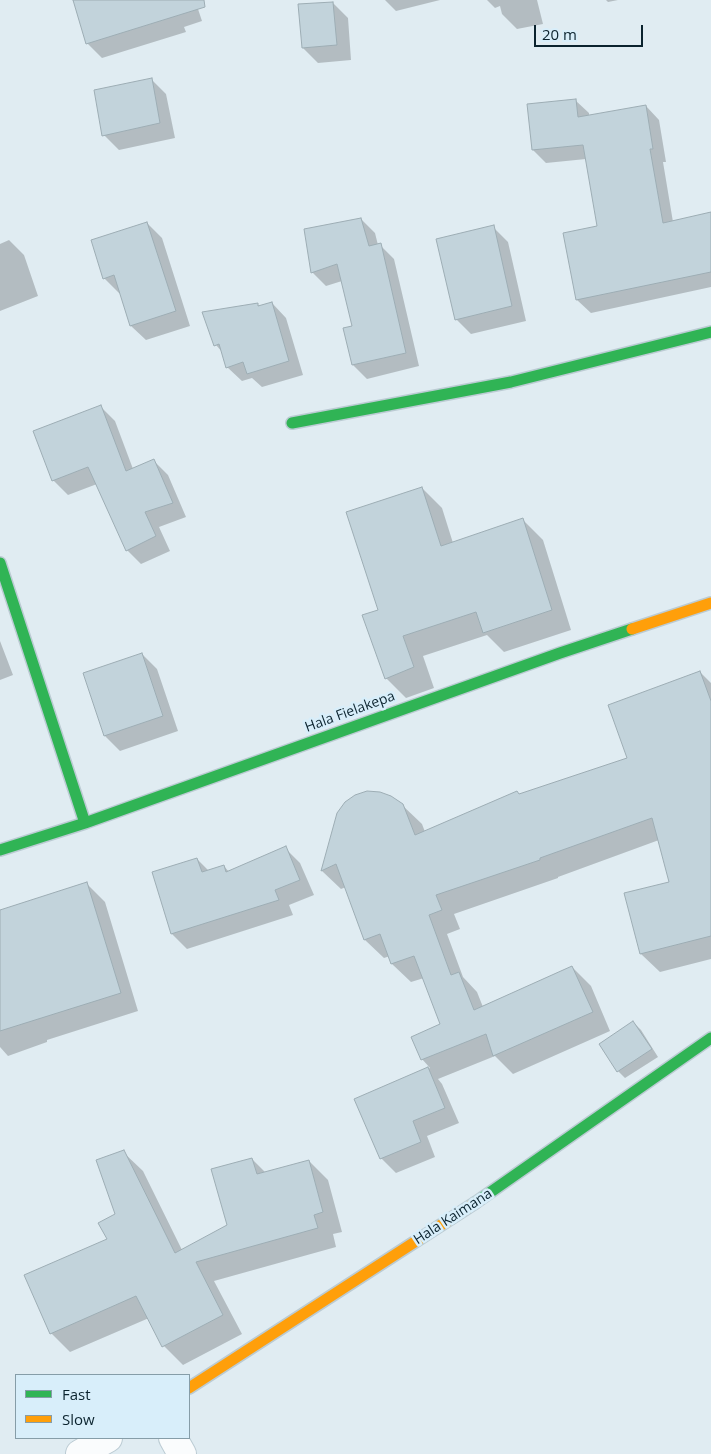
<!DOCTYPE html>
<style>
body{margin:0}
#map{position:relative;width:711px;height:1454px;overflow:hidden;background:#e0ecf2;font-family:"Open Sans",sans-serif}
canvas{display:block}
.legend{position:absolute;left:15px;top:1374px;width:175px;height:65px;box-sizing:border-box;background:#d8eefa;border:1px solid #869da8;margin:0;padding:6px 9px;list-style:none;font-size:15px;color:#0b232e}
.legend li{display:flex;align-items:center;gap:10px;height:25px}
.legend b{width:25px;border:1px solid #869da8}
.scale{position:absolute;left:534px;top:25px;width:109px;height:22px;box-sizing:border-box;border:2px solid #0b232e;border-top:0;padding-left:6px;font-size:15px;line-height:18px;white-space:nowrap;color:#0b232e;-webkit-text-stroke:4px #d8eefa;paint-order:stroke}
</style>
<div id="map">
<canvas width="711" height="1454"></canvas>
<ul class="legend">
<li><b style="height:6px;background:#30b455"></b>Fast</li>
<li><b style="height:6px;background:#ff9f0a"></b>Slow</li>
</ul>
<div class="scale">20 m</div>
</div>
<script>
const context = document.querySelector('canvas').getContext('2d');
context.lineJoin = 'round';
function paint(path, color) { context.fillStyle = color; context.fill(path, 'evenodd'); }
const toPath = rows => new Path2D(rows.map(r => 'M' + r).join(''));
function trace(path, color, width, dash) { context.strokeStyle = color; context.lineWidth = width; context.lineCap = dash ? 'butt' : 'round'; context.setLineDash(dash || []); context.stroke(path); }
function drawText(font, color, halo, rows, align = 'center') {
  context.font = font + ' "Open Sans",sans-serif'; context.lineWidth = 5; context.setLineDash([]); context.textBaseline = 'middle'; context.strokeStyle = halo; context.fillStyle = color; for (const [text, x, y, turn = 0] of rows) {
    context.save(); context.translate(x, y); context.rotate((+turn || 0) * Math.PI / 180); context.textAlign = isNaN(turn) ? turn : align; if (halo) context.strokeText(text, 0, 0); context.fillText(text, 0, 0); context.restore();
  }
}
paint(toPath([
 [86,0,195,0,202,21,184,27,186,32,102,58,87,43],
 [385,0,440,0,396,11],
 [487,0,537,0,543,24,517,29,502,14,500,6,495,8],
 [606,0,618,0,608,2],
 [333,3,348,18,351,60,318,63,303,48],
 [151,79,166,94,175,138,119,150,104,135],
 [575,100,589,113,589,116,646,106,659,120,666,162,663,162,673,222,711,213,711,287,591,313,577,300,598,227,586,159,546,163,533,150],
 [361,219,375,233,378,245,380,245,394,259,419,366,367,379,353,365,353,326,342,281,326,286,313,273,305,230],
 [147,223,162,238,190,326,146,340,131,326,120,292,119,293,104,278],
 [493,227,508,242,526,321,471,334,456,319],
 [9,240,24,255,38,296,0,311,0,244],
 [272,303,286,318,303,375,262,387,252,378,242,381,227,367,223,353,216,345,257,304,260,307],
 [101,407,115,421,133,469,154,461,168,475,186,517,159,527,170,551,141,564,127,550,97,484,68,495,53,480],
 [422,488,442,508,453,543,523,520,543,540,571,630,504,652,487,635,423,656,434,688,406,698,386,678,380,611],
 [0,641,13,675,0,680],
 [142,654,157,669,178,731,120,751,105,736,85,674],
 [700,672,711,683,711,959,660,972,641,954,671,883,659,840,558,877,558,878,454,914,460,929,447,934,463,977,477,992,483,1007,572,967,591,986,610,1031,513,1074,495,1056,438,1079,442,1084,459,1123,427,1136,435,1157,396,1173,381,1158,356,1099,430,1068,422,1059,442,1025,424,978,411,982,392,964,390,956,384,958,365,940,346,887,341,889,322,871,339,813,402,805,422,824,425,832,519,795,628,759],
 [285,848,300,863,314,895,289,905,293,915,187,949,172,934,154,873,197,859,209,871,224,866,229,872],
 [87,884,105,902,138,1011,47,1040,47,1042,8,1056,0,1047,0,911],
 [633,1022,641,1030,658,1057,625,1078,618,1071],
 [123,1152,143,1171,182,1250,228,1226,252,1159,266,1173,309,1161,328,1180,342,1232,333,1234,336,1247,214,1281,242,1334,183,1365,164,1346,149,1318,70,1352,51,1333,108,1239,117,1214]
]), '#0003');
const building = toPath([
 [73,0,204,0,205,7,86,44,73,0],
 [333,2,337,45,302,48,298,4,333,2],
 [152,78,160,123,102,136,94,90,152,78],
 [576,99,578,117,646,105,653,149,650,149,663,223,711,212,711,272,576,300,563,233,597,226,583,145,532,150,527,104,576,99],
 [361,218,369,246,381,243,406,353,352,365,343,328,352,326,337,264,311,273,304,229,361,218],
 [147,222,176,311,130,326,114,275,103,279,91,240,147,222],
 [494,225,512,306,455,320,436,239,494,225],
 [272,302,289,361,247,374,243,362,226,368,219,344,214,346,202,312,258,303,258,306,272,302],
 [101,405,126,471,154,459,173,503,145,512,156,536,126,551,88,467,52,481,33,431,101,405],
 [422,487,441,546,523,518,552,610,483,633,476,612,403,636,414,667,385,679,362,615,378,610,346,512,422,487],
 [142,653,163,716,104,736,83,673,142,653],
 [700,671,711,701,711,936,640,954,624,893,669,882,652,818,540,858,540,860,436,895,442,910,429,915,451,975,459,972,474,1010,572,966,593,1012,493,1056,486,1034,421,1060,411,1037,440,1024,414,956,391,964,380,934,364,940,336,864,321,871,337,813,345,802,355,795,367,791,380,792,391,796,403,804,415,835,517,791,519,794,627,758,608,705,700,671],
 [286,846,300,880,275,890,279,900,171,934,152,872,197,858,202,872,224,865,226,872,286,846],
 [87,882,121,993,0,1031,0,910,87,882],
 [633,1021,652,1049,617,1072,599,1044,633,1021],
 [428,1067,445,1108,413,1121,421,1142,380,1159,354,1099,428,1067],
 [124,1150,175,1253,227,1225,211,1169,252,1158,257,1174,309,1160,323,1212,314,1215,318,1228,196,1262,223,1315,162,1347,136,1296,50,1334,24,1275,107,1239,98,1223,115,1214,96,1160,124,1150]
]);
paint(building, '#c2d3db');
trace(building, '#9dadb4', 1);
const street = toPath([
 [173,1438,182,1454],
 [80,1454,108,1438]
]);
const fast = toPath([
 [292,423,511,382,711,332],
 [0,563,85,823],
 [0,850,85,823,560,653,632,629],
 [475,1203,711,1038]
]);
const slow = toPath([
 [632,629,711,603],
 [189,1388,475,1203]
]);
trace(street, '#bbcbd3', 30);
trace(fast, '#bbcbd3', 14);
trace(slow, '#bbcbd3', 14);
trace(street, '#fafcfd', 28);
trace(fast, '#30b455', 11);
trace(slow, '#ff9f0a', 11);
drawText('14px', '#0b232e', '#d8eefa', [
 ["Hala Fielakepa",350,712,-20],
 ["Hala Kaimana",453,1217,-33]
]);
</script>
